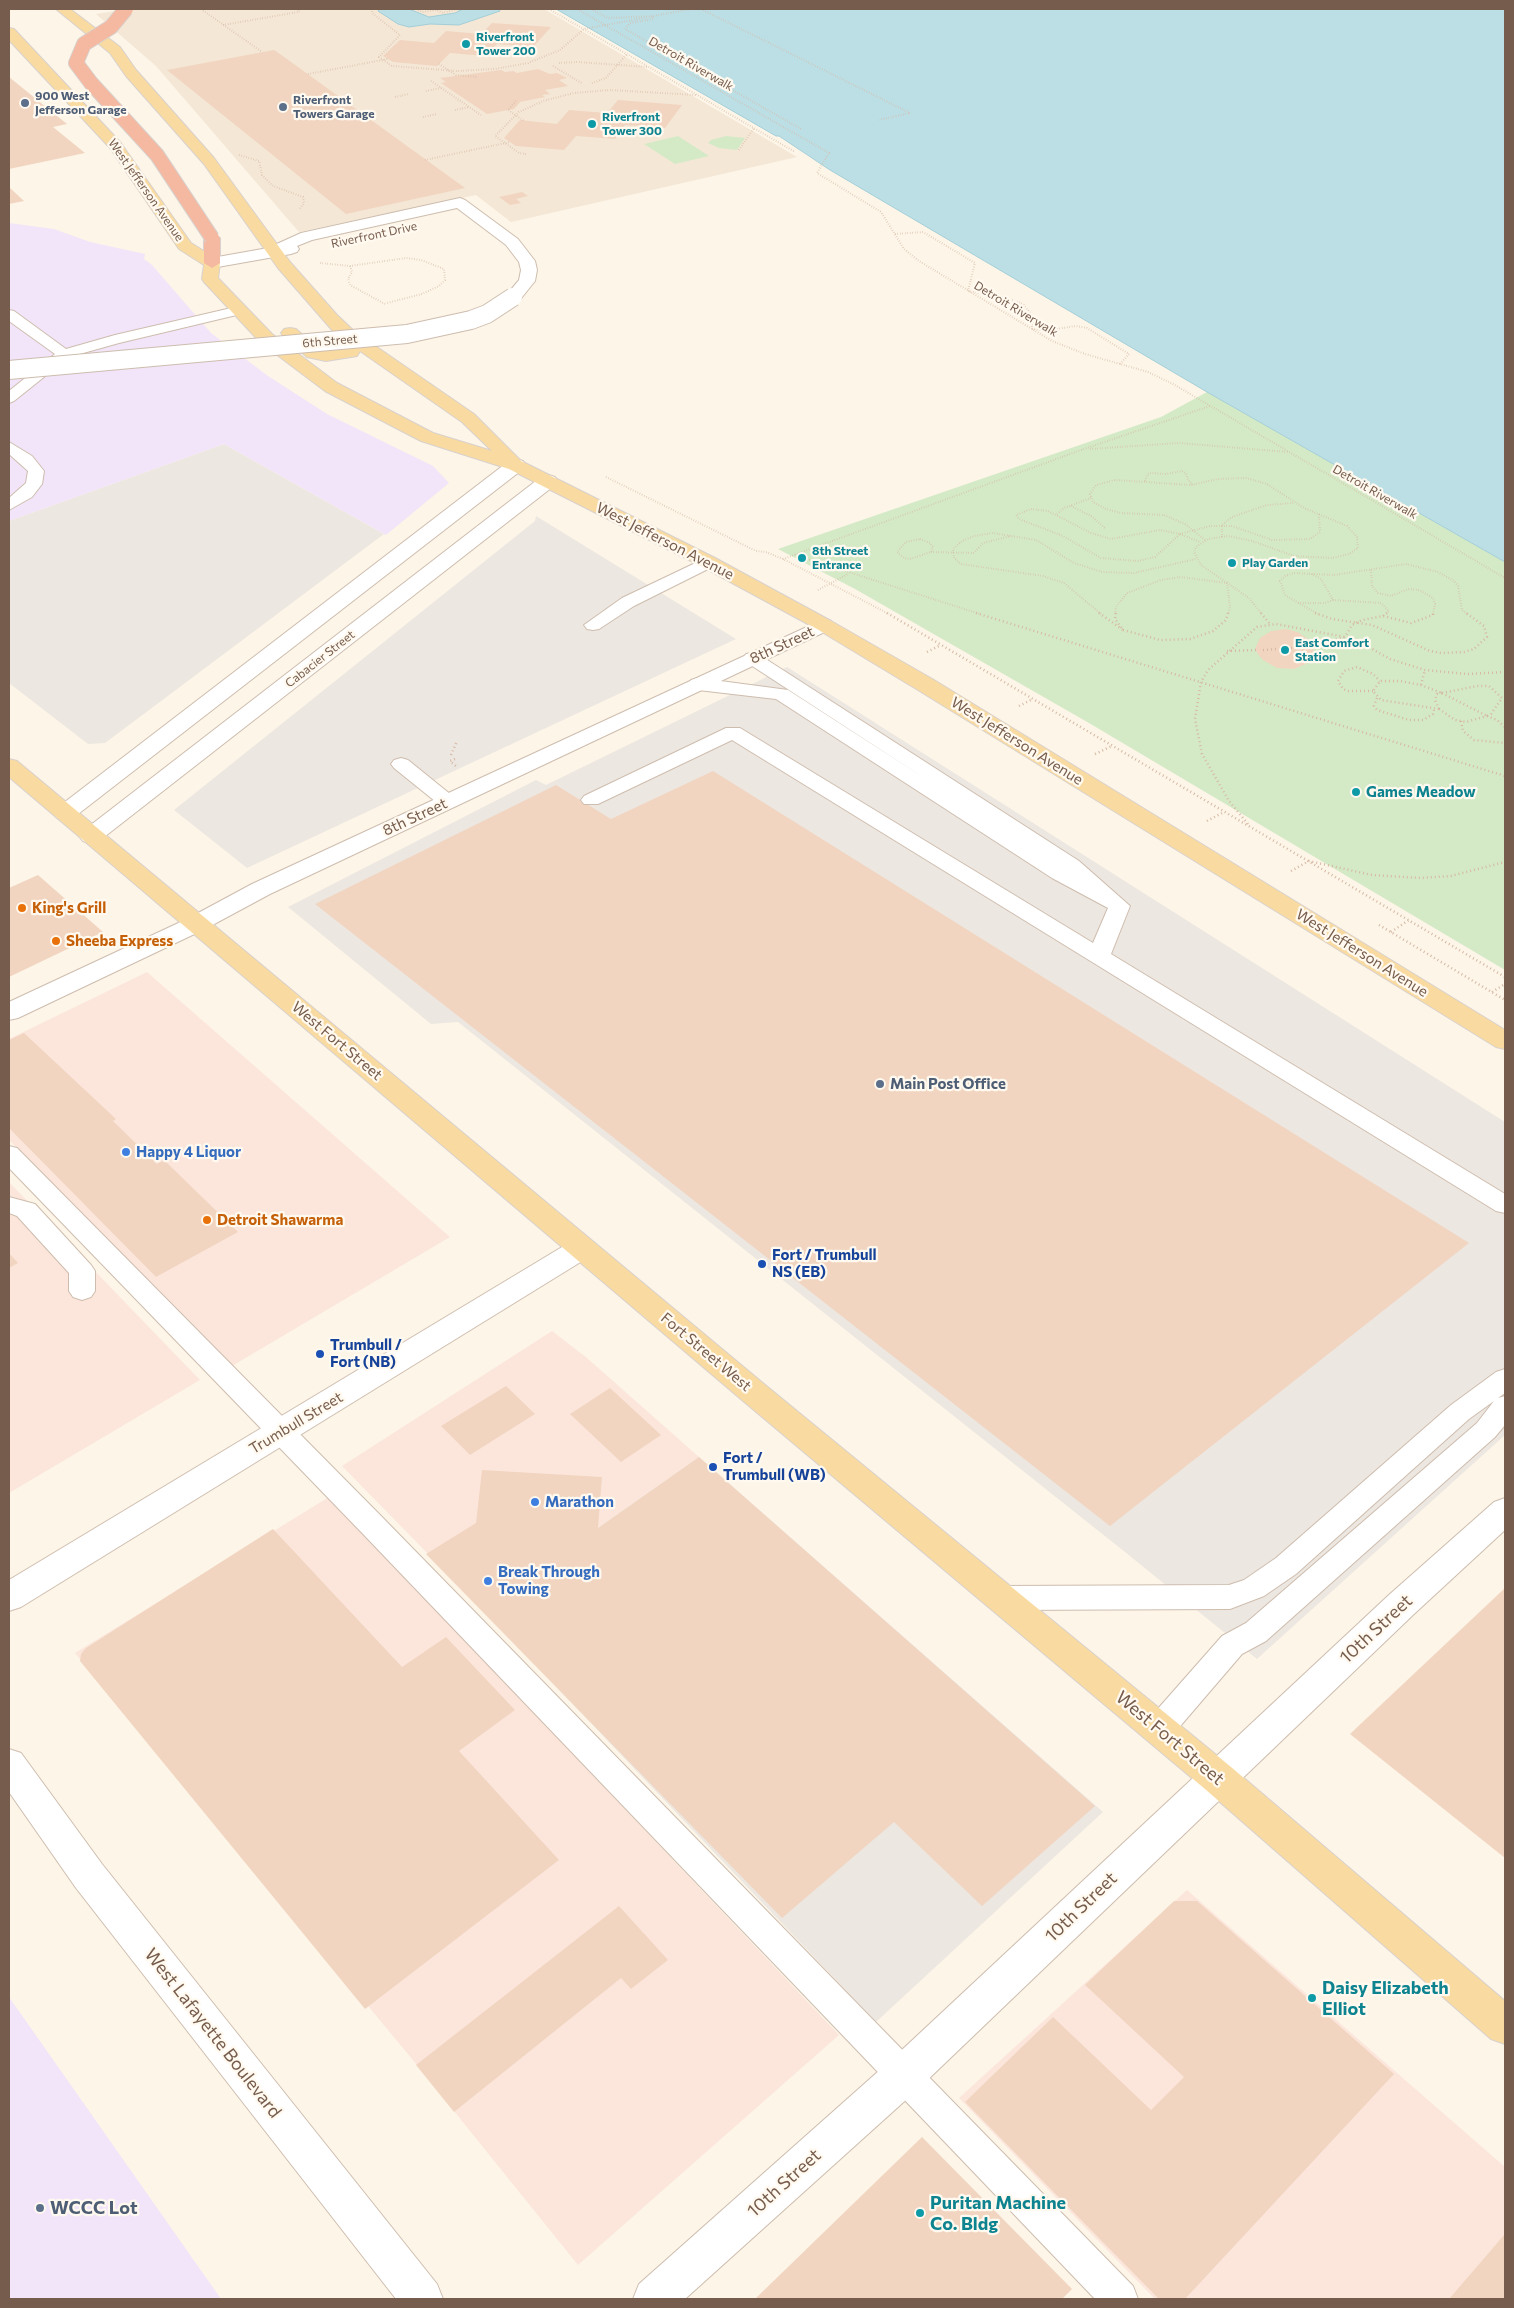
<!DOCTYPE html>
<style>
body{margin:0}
#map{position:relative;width:1514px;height:2308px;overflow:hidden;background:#fcf5e8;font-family:Commissioner,sans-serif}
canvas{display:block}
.frame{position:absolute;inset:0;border:10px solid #765c4c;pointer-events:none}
</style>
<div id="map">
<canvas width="1514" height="2308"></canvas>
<div class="frame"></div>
</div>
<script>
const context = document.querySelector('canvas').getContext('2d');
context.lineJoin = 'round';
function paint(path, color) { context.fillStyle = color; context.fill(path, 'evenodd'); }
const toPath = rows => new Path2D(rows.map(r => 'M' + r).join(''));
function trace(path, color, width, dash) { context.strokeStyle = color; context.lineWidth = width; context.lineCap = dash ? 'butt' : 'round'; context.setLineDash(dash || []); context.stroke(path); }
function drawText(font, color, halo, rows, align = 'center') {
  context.font = font + ' Commissioner,sans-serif'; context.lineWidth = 4.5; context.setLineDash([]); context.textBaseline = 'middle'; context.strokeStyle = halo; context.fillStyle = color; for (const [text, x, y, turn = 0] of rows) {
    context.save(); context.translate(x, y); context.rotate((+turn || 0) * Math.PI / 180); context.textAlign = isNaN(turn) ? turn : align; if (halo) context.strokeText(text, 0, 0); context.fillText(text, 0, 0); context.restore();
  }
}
paint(toPath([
 [128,9,544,9,797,157,511,222,476,195,299,232,156,66,96,14]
]), '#f4e7d6');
paint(toPath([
 [147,972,450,1237,232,1366,9,1140,9,1039],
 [9,1182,200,1380,9,1493],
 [552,1331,587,1358,699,1457,482,1609,342,1466],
 [329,1497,839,2035,578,2265,412,2059,75,1653],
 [1187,1890,1505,2167,1505,2299,1155,2299,959,2098]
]), '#fce6dc');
paint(toPath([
 [224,444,384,534,105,743,88,744,9,683,9,521],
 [536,516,736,639,247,868,174,810,535,521],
 [787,667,1505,1122,1505,1435,1257,1659,1125,1552,458,1022,431,1024,288,907,536,780,546,785],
 [699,1457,1103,1812,876,2022,482,1609]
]), '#ede7e1');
paint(toPath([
 [9,223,54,229,90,242,145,254,144,259,152,265,211,333,268,376,327,414,433,466,449,483,386,535,224,444,9,521],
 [9,1997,221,2299,9,2299]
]), '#f2e5f9');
paint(toPath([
 [678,136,709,156,675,164,644,144],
 [726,136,745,138,737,150,719,148,708,143,711,140],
 [1207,392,1505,562,1505,970,1089,723,855,589,778,549,1161,417]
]), '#d4eac6');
const water = toPath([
 [380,9,409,9,429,17,455,13,463,9,499,9,500,11,459,25,430,24,409,27,398,24,378,11,380,9],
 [556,9,1505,9,1505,562,1207,392,830,170,779,136,776,136,556,9]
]);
paint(water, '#bcdfe6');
trace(water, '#a3ced7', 1);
paint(toPath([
 [492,23,551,27,533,47,497,44,485,56,450,53,437,66,393,62,383,56,400,40,434,43,446,31,481,34],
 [274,50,280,54,465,188,346,214,167,70],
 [538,69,550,74,557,73,567,78,559,80,568,86,545,90,550,94,542,95,545,97,520,102,514,109,487,114,441,83,446,82,440,78,501,70,505,72,513,71,517,73],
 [9,77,67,124,53,127,85,153,9,169],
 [618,100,682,105,665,128,625,125,615,139,576,136,564,150,516,146,504,138,520,120,557,124,569,110,607,113],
 [9,187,24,201,9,204],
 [522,192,528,196,516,199,521,203,510,205,499,197],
 [1285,629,1298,632,1310,641,1314,652,1308,663,1294,669,1277,668,1263,660,1258,654,1255,649,1260,638,1271,631],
 [713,771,1469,1243,1110,1526,315,904,556,785,611,819],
 [38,875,103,932,9,977,9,888],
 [24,1033,116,1119,113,1121,157,1164,164,1160,238,1232,156,1277,9,1128,9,1040],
 [9,1253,18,1263,9,1268],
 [506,1386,535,1414,470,1455,441,1426],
 [610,1388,661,1435,621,1462,570,1414],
 [699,1457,1095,1806,982,1906,894,1822,782,1918,426,1554,476,1523,482,1470,602,1477,598,1528],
 [273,1529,402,1667,446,1637,515,1710,459,1751,559,1860,365,2009,80,1661,81,1654,86,1648],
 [1505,1588,1505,1858,1350,1734],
 [1174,1901,1197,1901,1394,2074,1185,2299,1159,2299,965,2102,1053,2017,1151,2110,1184,2077,1085,1985],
 [619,1906,668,1960,631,1989,621,1978,454,2112,416,2065],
 [922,2137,1072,2289,1062,2299,755,2299],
 [1505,2234,1505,2299,1449,2299]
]), '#f1d5c0');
const service = toPath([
 [240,306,247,310,245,313,119,343,69,357,14,401,9,403,9,391,55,354,9,321,9,310,14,311,66,349,115,335,240,306],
 [9,442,32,456,44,471,42,484,32,497,9,510,9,498,26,483,28,471,9,454,9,442],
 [708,557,714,558,717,562,714,566,634,606,599,629,593,630,587,629,584,625,622,598,708,557],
 [752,653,758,654,1079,861,1130,906,1111,954,1505,1194,1505,1213,1496,1211,732,740,598,804,584,804,581,800,584,796,726,728,740,728,1093,943,1108,908,1052,878,776,699,698,690,691,688,689,684,691,680,698,678,788,690,932,783,746,662,743,658,746,654,752,653],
 [401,758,408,760,455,798,458,802,455,806,441,806,394,768,391,764,394,760,401,758],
 [9,1146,17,1148,384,1519,1133,2286,1138,2299,1095,2299,364,1535,9,1168,9,1146],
 [9,1197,35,1204,91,1265,95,1271,95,1291,91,1297,82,1300,73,1297,69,1291,69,1273,17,1216,9,1213,9,1197],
 [1505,1369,1505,1393,1498,1398,1505,1396,1505,1425,1495,1437,1266,1641,1242,1654,1170,1738,1159,1742,1148,1738,1144,1729,1148,1720,1222,1636,1246,1623,1477,1423,1494,1401,1469,1419,1296,1574,1264,1596,1230,1609,1002,1610,992,1606,988,1598,992,1590,1002,1586,1229,1585,1244,1580,1276,1558,1451,1405,1496,1372,1505,1369]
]);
const minor = toPath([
 [460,198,465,200,518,239,535,261,537,270,535,281,519,301,513,302,507,301,505,297,519,280,521,270,519,262,506,245,457,208,312,240,297,246,299,249,297,252,291,254,212,268,204,263,212,258,268,248,301,233,460,198],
 [516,459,523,461,525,465,523,469,73,818,65,820,57,818,53,813,57,808,509,461,516,459],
 [548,475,555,477,557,481,555,485,99,841,91,843,83,841,79,836,83,831,541,477,548,475],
 [824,619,831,621,834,625,831,629,270,894,205,929,18,1018,9,1020,9,1002,187,919,252,884,824,619],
 [1505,1498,1505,1530,1414,1614,918,2089,685,2299,633,2299,639,2284,890,2061,1390,1594,1494,1502,1505,1498],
 [9,1749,21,1753,102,1864,437,2284,443,2299,396,2299,76,1888,9,1792,9,1749]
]);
const tertiary = toPath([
 [582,1238,592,1241,596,1248,592,1255,21,1607,9,1611,9,1580,572,1241,582,1238]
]);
const primary = toPath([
 [56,9,70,9,120,47,136,70,214,158,290,262,337,315,355,332,474,414,521,461,715,558,831,621,934,680,1505,1030,1505,1049,1496,1047,918,690,817,629,701,566,509,469,421,441,325,391,260,342,204,282,202,279,204,265,179,249,110,148,9,40,9,28,14,29,120,142,191,243,218,260,220,263,218,278,272,334,337,383,433,433,492,451,462,422,360,351,357,356,326,361,307,357,284,337,281,333,284,329,290,328,296,329,319,349,326,351,346,346,278,268,204,164,126,76,110,53,56,9],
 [9,759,17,761,764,1384,1231,1767,1505,2001,1505,2044,1491,2039,1205,1789,742,1400,9,777,9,759]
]);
const motorway = toPath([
 [212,233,220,238,220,263,212,268,204,263,204,238,212,233]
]);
trace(service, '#cebdae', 2);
trace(minor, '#cebdae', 2);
trace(tertiary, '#cebdae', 2);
trace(primary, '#d9d1cd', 2);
trace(motorway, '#d9d1cd', 2);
trace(toPath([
 [201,9,262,52],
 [372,9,372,13,400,35,379,57,392,66,457,71,495,69,528,63,560,50,584,29,691,9],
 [416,9,422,12,436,10,443,13,457,9],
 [549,9,795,152],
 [577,9,829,153,817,173,881,212,904,249,919,261,1052,341,1085,354,1148,372,1173,384,1505,578],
 [591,9,608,18,653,16,653,19,630,23,625,29,801,129],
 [701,9,910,113,879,120],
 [223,25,298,12,301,9],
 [559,63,578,62,648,67],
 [553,66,583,84],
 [431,81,481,115],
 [592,83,606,78,627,54],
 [426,91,441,88],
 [395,97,409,94],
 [455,110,469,107],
 [423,117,437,114],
 [739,150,754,128],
 [526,154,519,153,495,136,519,112,543,101,574,93,610,90,696,95],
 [239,155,259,161,262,175,273,186,303,197,304,203,299,210],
 [895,234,923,232,975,263,968,291,1003,297,1023,304,1032,315,1032,329,1049,330,1076,326,1087,328,1129,354,1120,364],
 [320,263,350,266,406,258,421,260,444,269,445,280,439,286,422,294,387,303],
 [350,266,352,272,348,279,350,285,385,304],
 [1090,449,1179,443,1288,452],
 [606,477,756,551,766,552,783,559,889,614],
 [1145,481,1147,475,1151,473,1166,474,1182,471,1186,473,1188,480,1193,485],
 [1071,506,1091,516,1106,529],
 [1031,509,1048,511,1091,533,1111,539,1160,530,1180,534,1155,557,1138,561,1101,558,1063,536,1019,519,1016,515,1031,509],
 [1057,514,1064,508,1091,498],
 [1180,534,1200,542],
 [1180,534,1210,526,1232,526,1272,540,1310,539,1320,532,1319,514],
 [1222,537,1222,525,1232,517,1267,505,1293,503],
 [920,539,930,543,933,547,931,552,910,559,904,558,897,552,906,542,920,539],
 [1205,540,1185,524,1164,515,1121,513,1106,509,1093,502,1090,494,1096,485,1115,480,1191,485,1218,479,1246,478,1267,484,1304,508,1347,526,1357,537,1358,548,1349,554,1332,558,1294,556,1252,541,1228,536,1208,539,1196,547,1194,552,1201,565,1249,598,1262,614],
 [931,552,974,553,983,543,1011,536],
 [795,555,980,614],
 [783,559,1081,450,1210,406],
 [1371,570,1372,586,1378,593,1391,596,1408,589,1419,590,1433,598,1435,604,1433,614],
 [818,590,848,574],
 [1333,600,1381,603,1389,611,1386,614],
 [1298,603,1325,603,1333,600,1321,579,1310,573],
 [1101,614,1064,583,1043,576,961,564,954,558,953,549,962,541,974,536,993,533,1036,540,1074,563,1102,572,1134,573,1196,559],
 [1115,614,1116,607,1127,593,1161,580,1181,577,1227,583,1230,607,1228,614],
 [1318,614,1285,595,1280,581,1285,576,1294,573,1334,575,1406,564,1438,572,1454,581,1458,586,1462,610,1467,614]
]), '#d6b8a3', 2, [0.5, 2]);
trace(toPath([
 [887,613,1505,977],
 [976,613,1505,776],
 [1099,613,1123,630],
 [1116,613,1115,619,1123,630],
 [1261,613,1270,624],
 [1315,613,1332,619,1372,625,1430,651,1441,653,1464,652,1474,649,1487,637,1484,626,1466,613],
 [1383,616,1387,613],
 [1123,630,1160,640,1190,639,1213,631,1226,620,1228,613],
 [1313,646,1345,637,1352,625,1362,620,1383,616,1411,623,1433,615,1433,613],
 [1263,650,1305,647],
 [1227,651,1256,650],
 [927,652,941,645],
 [1421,685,1425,670],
 [1373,691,1348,691,1343,689,1338,681,1344,671,1357,667,1373,674,1380,681],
 [1442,693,1487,716],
 [1442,693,1477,686,1489,686,1502,698,1491,714,1487,716],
 [1377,698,1374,706,1377,710,1409,720,1423,720,1433,714,1434,710],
 [1019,706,1033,699],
 [1439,709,1455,720,1466,722,1487,716],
 [1439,709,1381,700,1373,691,1380,681,1400,681,1421,685,1442,693],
 [1439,709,1435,700,1437,694,1442,693],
 [1487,716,1497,720,1505,727],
 [1461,721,1463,731,1474,740,1505,743],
 [1095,754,1112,746],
 [451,755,457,741],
 [455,759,450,761,457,767],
 [1207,821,1224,812],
 [1248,824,1229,801,1202,754,1195,719,1201,682,1208,670,1257,627,1276,624,1345,637,1356,640,1390,659,1425,670,1467,674,1505,672],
 [1291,871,1309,861,1372,875,1421,878,1451,876,1505,862],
 [1379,925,1505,1000],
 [1391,932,1409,920],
 [1492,992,1505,984]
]), '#d6b8a3', 2.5, [1, 3]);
paint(service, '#fff');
paint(minor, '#fff');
paint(tertiary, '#fff');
paint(primary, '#f9dba2');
paint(motorway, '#f5b8a0');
const minorBridge = toPath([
 [9,370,407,334,471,320,487,314,513,297]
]);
const motorwayBridge = toPath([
 [126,9,111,27,84,44,76,63,91,83,157,155,212,238]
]);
trace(minorBridge, '#cebdae', 20, []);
trace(motorwayBridge, '#d9d1cd', 16, []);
trace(toPath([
 [439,64,456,75,478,77],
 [308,74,388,59],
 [516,101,508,110,524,121],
 [425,160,510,142]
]), '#d6b8a3', 2, [0.5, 2]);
trace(minorBridge, '#fff', 18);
trace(motorwayBridge, '#f5b8a0', 14);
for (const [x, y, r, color] of [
 [466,44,5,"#0f9aa8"],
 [25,103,5,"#5c6f8a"],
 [283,107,5,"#5c6f8a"],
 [592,124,5,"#0f9aa8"],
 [802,558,5,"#0f9aa8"],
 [1232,563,5,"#0f9aa8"],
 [1285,650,5,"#0f9aa8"],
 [1356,792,5,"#0f9aa8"],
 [22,908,5,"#e8710a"],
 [56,941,5,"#e8710a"],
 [880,1084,5,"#5c6f8a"],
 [126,1152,5,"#3f7fe0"],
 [207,1220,5,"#e8710a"],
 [762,1264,5,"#1a4fb4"],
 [320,1354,5,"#1a4fb4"],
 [713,1467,5,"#1a4fb4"],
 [535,1502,5,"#3f7fe0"],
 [488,1581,5,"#3f7fe0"],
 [1312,1998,5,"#0f9aa8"],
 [40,2208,5,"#5c6f8a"],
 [920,2213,5,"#0f9aa8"]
]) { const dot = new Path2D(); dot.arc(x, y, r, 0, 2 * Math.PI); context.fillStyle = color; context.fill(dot); trace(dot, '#fff9ef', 2); }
drawText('bold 12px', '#0d838f', '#fff9ef', [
 ["Riverfront",476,37],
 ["Tower 200",476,51],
 ["Riverfront",602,117],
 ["Tower 300",602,131],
 ["8th Street",812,551],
 ["Entrance",812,565],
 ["Play Garden",1242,563],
 ["East Comfort",1295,643],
 ["Station",1295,657]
], 'left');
drawText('12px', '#765c4c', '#fff9ef', [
 ["Detroit Riverwalk",691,64,30],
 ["West Jefferson Avenue",146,190,55],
 ["Riverfront Drive",374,235,-12],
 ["Detroit Riverwalk",1016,309,31],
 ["6th Street",330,341,-5],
 ["Detroit Riverwalk",1375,492,30],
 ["Cabacier Street",320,659,-38]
]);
drawText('bold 12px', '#4e5e75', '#fff9ef', [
 ["900 West",35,96],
 ["Jefferson Garage",35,110],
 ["Riverfront",293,100],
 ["Towers Garage",293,114]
], 'left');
drawText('15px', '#765c4c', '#fff9ef', [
 ["West Jefferson Avenue",665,541,27],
 ["8th Street",782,645,-25],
 ["West Jefferson Avenue",1017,741,32],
 ["8th Street",415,817,-25],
 ["West Jefferson Avenue",1362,953,32],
 ["West Fort Street",337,1041,40],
 ["Fort Street West",706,1352,40],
 ["Trumbull Street",296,1423,-31]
]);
drawText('bold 15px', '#0d838f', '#fff9ef', [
 ["Games Meadow",1366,792]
], 'left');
drawText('bold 15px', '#c56008', '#fff9ef', [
 ["King's Grill",32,908],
 ["Sheeba Express",66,941],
 ["Detroit Shawarma",217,1220]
], 'left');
drawText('bold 15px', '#4e5e75', '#fff9ef', [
 ["Main Post Office",890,1084]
], 'left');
drawText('bold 15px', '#366cbe', '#fff9ef', [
 ["Happy 4 Liquor",136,1152],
 ["Marathon",545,1502],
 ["Break Through",498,1572],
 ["Towing",498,1589]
], 'left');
drawText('bold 15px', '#164399', '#fff9ef', [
 ["Fort / Trumbull",772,1255],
 ["NS (EB)",772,1272],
 ["Trumbull /",330,1345],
 ["Fort (NB)",330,1362],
 ["Fort /",723,1458],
 ["Trumbull (WB)",723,1475]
], 'left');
drawText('18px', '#765c4c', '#fff9ef', [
 ["10th Street",1376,1629,-43],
 ["West Fort Street",1170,1738,40],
 ["10th Street",1081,1907,-44],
 ["West Lafayette Boulevard",213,2033,52],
 ["10th Street",784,2183,-42]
]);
drawText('bold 18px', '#0d838f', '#fff9ef', [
 ["Daisy Elizabeth",1322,1988],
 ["Elliot",1322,2009],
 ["Puritan Machine",930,2203],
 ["Co. Bldg",930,2224]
], 'left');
drawText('bold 18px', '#4e5e75', '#fff9ef', [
 ["WCCC Lot",50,2208]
], 'left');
</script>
